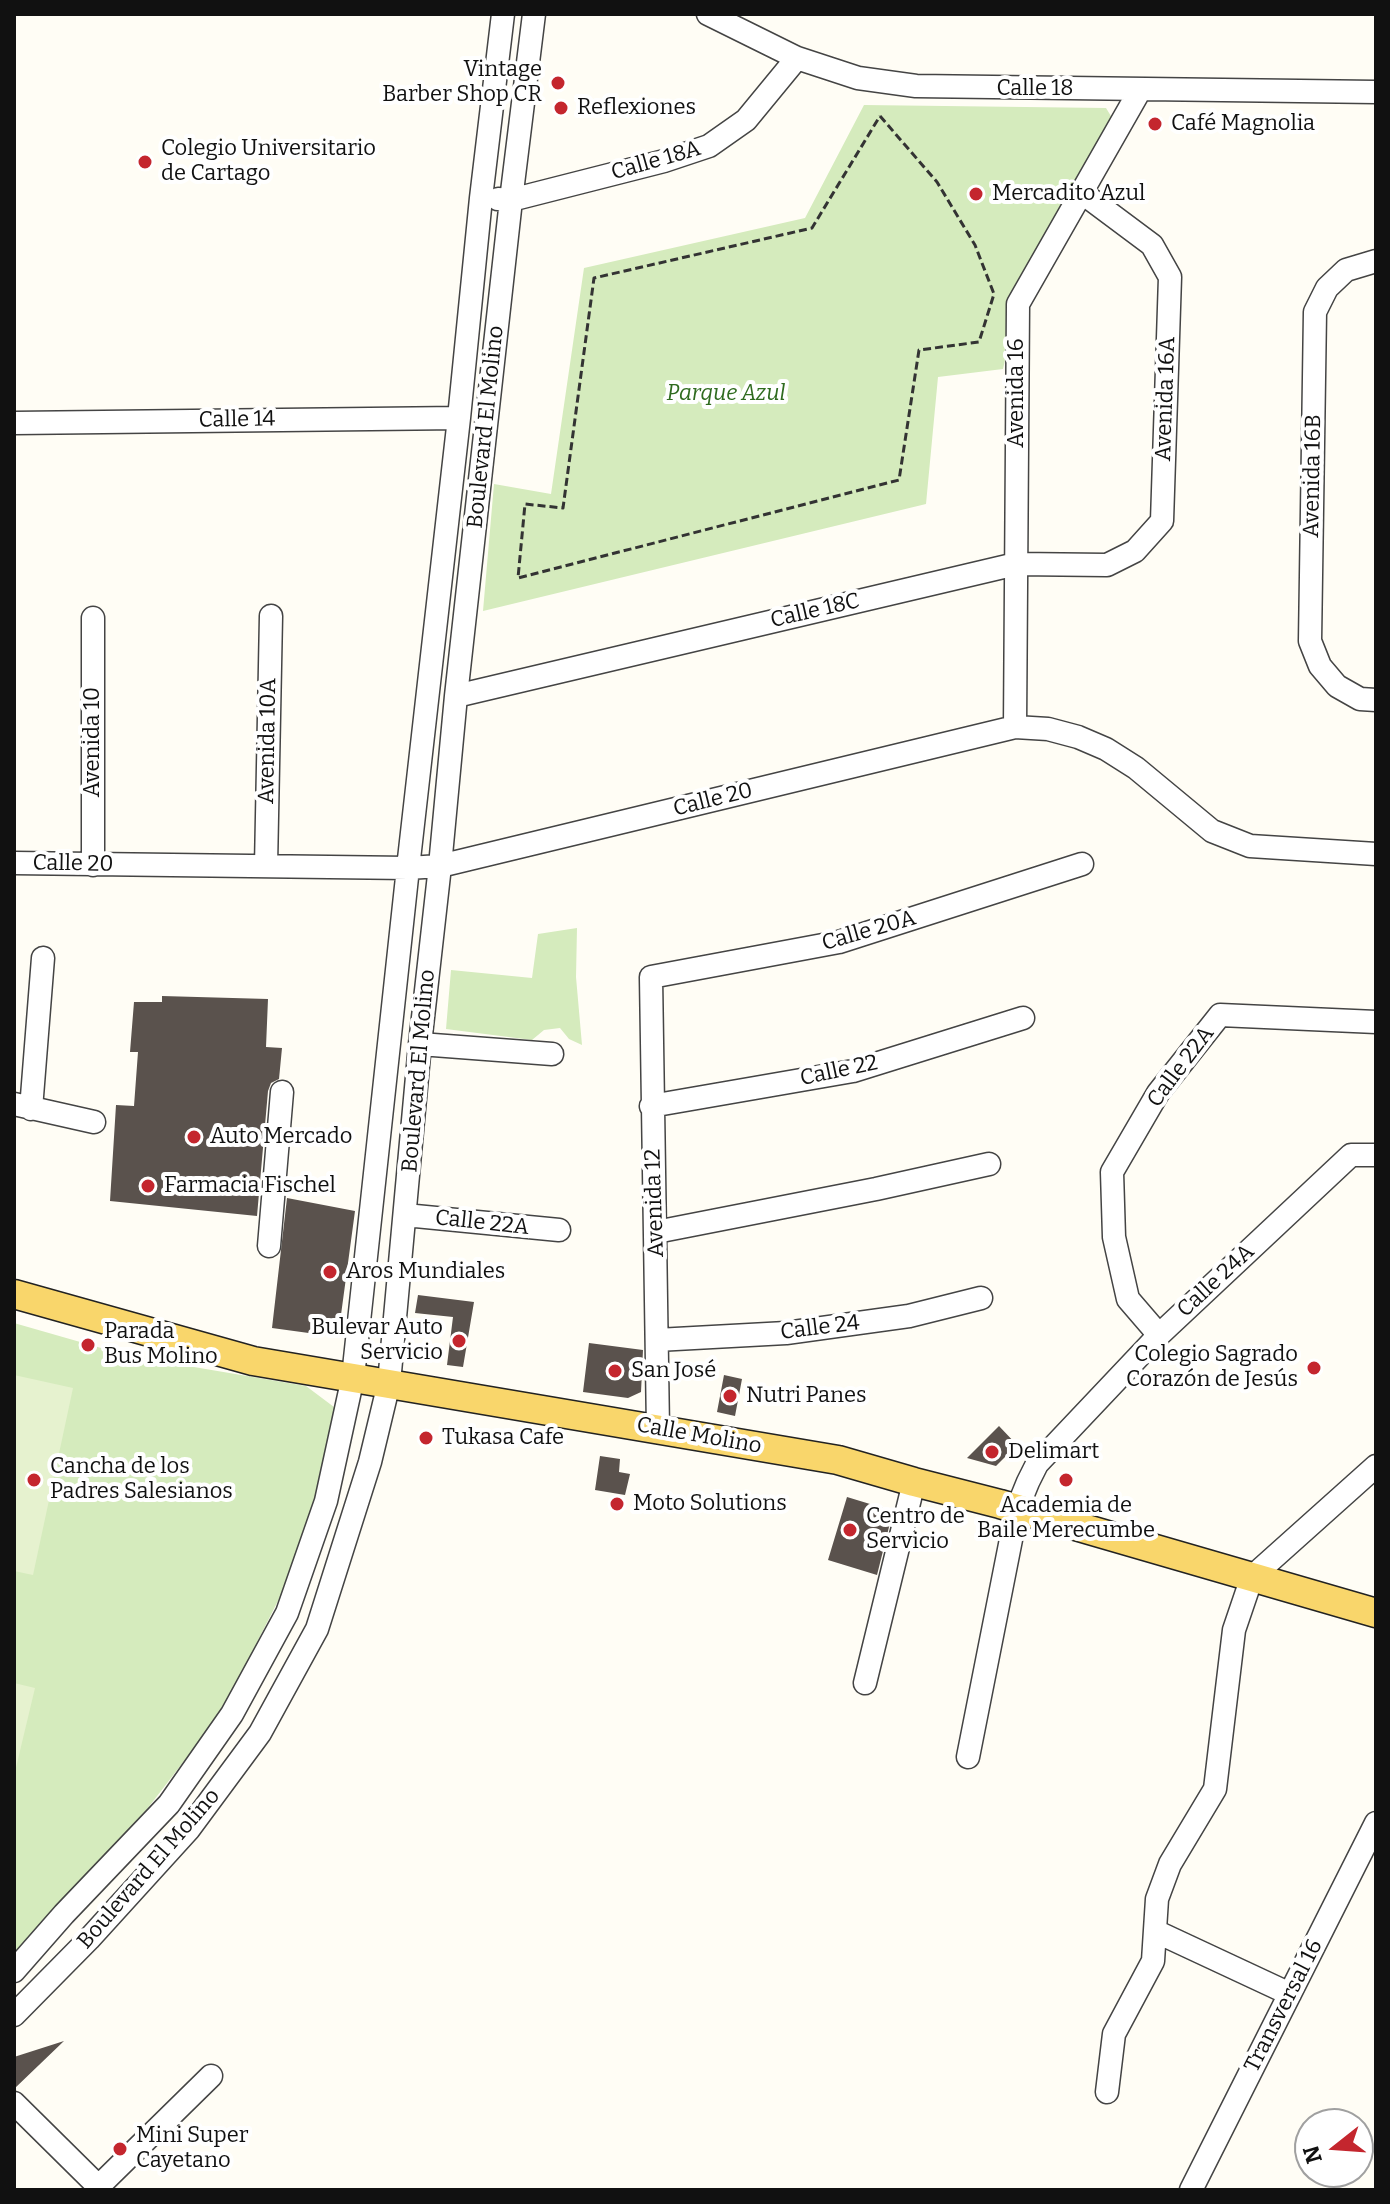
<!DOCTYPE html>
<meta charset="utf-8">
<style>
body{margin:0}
#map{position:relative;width:1390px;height:2204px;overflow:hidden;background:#fffdf5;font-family:Bitter,serif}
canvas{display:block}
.frame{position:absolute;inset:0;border:16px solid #111;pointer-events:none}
.north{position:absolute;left:1294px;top:2108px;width:80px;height:80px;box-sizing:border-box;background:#fff;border:2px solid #a0a0a0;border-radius:50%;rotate:253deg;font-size:22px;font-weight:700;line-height:32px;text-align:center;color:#111}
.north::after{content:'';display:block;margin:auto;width:28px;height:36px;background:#c4262e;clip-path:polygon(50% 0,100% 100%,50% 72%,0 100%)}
</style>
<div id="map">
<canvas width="1390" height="2204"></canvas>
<div class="frame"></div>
<div class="north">N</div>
</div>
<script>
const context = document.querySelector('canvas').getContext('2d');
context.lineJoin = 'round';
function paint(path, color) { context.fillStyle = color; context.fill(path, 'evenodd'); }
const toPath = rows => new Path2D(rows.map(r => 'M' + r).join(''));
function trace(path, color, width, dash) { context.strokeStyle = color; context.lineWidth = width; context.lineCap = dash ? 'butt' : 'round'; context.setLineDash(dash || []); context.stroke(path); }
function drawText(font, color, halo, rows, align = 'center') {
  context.font = font + ' Bitter,serif'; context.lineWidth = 8; context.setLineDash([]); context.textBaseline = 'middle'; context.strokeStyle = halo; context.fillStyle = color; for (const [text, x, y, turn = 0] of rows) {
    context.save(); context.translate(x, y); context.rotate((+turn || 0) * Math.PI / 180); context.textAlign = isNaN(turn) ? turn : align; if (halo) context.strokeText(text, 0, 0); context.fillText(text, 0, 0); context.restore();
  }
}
paint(toPath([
 [864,105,1106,108,1114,121,1018,304,1003,369,938,377,926,504,483,611,494,484,551,494,584,268,805,218],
 [577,928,576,977,582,1045,569,1039,560,1028,544,1030,532,1040,446,1029,451,970,532,978,538,934],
 [14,1323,129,1356,306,1386,338,1410,325,1471,282,1593,221,1713,134,1826,14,1956]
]), '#d5ebbd');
paint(toPath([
 [14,1375,73,1388,33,1575,14,1571],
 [14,1683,35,1688,14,1776]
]), '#e6f2cf');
paint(toPath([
 [162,996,268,999,266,1047,282,1048,279,1079,271,1083,268,1091,257,1216,110,1201,116,1105,134,1106,138,1052,130,1052,134,1002,162,1002],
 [287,1198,355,1211,338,1337,272,1328],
 [418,1295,474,1302,463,1367,447,1365,453,1317,415,1313],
 [589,1343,643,1350,641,1392,628,1398,583,1392],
 [724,1375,742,1379,735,1416,717,1412],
 [999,1426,1017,1445,996,1466,967,1458],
 [600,1456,620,1459,619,1472,630,1474,625,1495,595,1490],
 [847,1497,893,1511,877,1575,828,1560],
 [64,2041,14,2089,14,2057]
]), '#5a524d');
const minor = toPath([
 [708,14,797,58,858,78,916,86,1376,92],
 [498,199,511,200,664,161,709,146,746,120,797,58],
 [1376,261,1346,270,1327,288,1315,312,1310,641,1320,666,1337,686,1360,699,1376,700],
 [14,423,459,418],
 [93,618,93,865],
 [456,696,1016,564,1107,565,1135,551,1162,521,1170,277,1152,245,1081,192],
 [1015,727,1018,304,1140,90],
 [14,863,408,868,440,866,1015,727,1048,729,1078,737,1106,749,1136,768,1212,831,1250,846,1376,854],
 [266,866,271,616],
 [420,1044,552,1054],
 [14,1104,94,1122],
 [651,1106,853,1071,1023,1018],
 [31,1109,43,958],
 [405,1215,559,1230],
 [656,1232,876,1189,989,1164],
 [269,1246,282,1092],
 [1159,1335,1128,1299,1114,1237,1112,1172,1158,1093,1220,1015,1376,1022],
 [657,1340,786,1333,909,1316,981,1298],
 [658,1429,651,977,839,942,1082,864],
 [865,1683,914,1482],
 [968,1757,1017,1509,1028,1482,1037,1464,1159,1335,1351,1155,1376,1155],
 [1155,1931,1290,1994],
 [14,1971,64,1914,169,1804,232,1714,287,1613,326,1501,353,1377,408,868,459,418,481,198,503,14],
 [14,2015,89,1939,189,1829,260,1733,317,1629,370,1462,389,1383,420,1044,440,866,456,696,511,200,534,14],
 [1107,2092,1114,2034,1153,1961,1157,1899,1170,1864,1215,1789,1234,1630,1252,1577,1376,1466],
 [14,2103,102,2190],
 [99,2186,211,2076],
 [1191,2190,1376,1823]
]);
const major = toPath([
 [14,1294,253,1361,838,1460,914,1482,1000,1504,1376,1613]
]);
trace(minor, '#444', 25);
trace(major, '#222', 31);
trace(toPath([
 [880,116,937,182,975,245,994,294,979,342,919,350,899,480,518,578,525,504,563,508,594,278,812,228,880,116]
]), '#333', 3, [8, 4]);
trace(minor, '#fff', 22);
trace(major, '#f9d66b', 28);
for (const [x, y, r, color] of [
 [558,83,8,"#c4262e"],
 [561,108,8,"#c4262e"],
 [1155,124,8,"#c4262e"],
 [145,162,8,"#c4262e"],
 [976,194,8,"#c4262e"],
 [194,1137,8,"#c4262e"],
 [148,1186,8,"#c4262e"],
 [330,1272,8,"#c4262e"],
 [459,1341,8,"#c4262e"],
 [88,1345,8,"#c4262e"],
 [1314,1368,8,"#c4262e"],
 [615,1371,8,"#c4262e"],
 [730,1396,8,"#c4262e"],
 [426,1438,8,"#c4262e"],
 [992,1452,8,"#c4262e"],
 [34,1480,8,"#c4262e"],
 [1066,1480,8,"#c4262e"],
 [617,1504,8,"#c4262e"],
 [850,1530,8,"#c4262e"],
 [120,2149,8,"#c4262e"]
]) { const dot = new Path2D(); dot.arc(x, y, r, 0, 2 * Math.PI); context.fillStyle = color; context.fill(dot); trace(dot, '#fff', 3); }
drawText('22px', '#111', '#fff', [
 ["Vintage",542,70,"right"],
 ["Barber Shop CR",542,95,"right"],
 ["Reflexiones",577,108],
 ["Café Magnolia",1171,124],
 ["Colegio Universitario",161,149],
 ["de Cartago",161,174],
 ["Mercadito Azul",992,194],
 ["Auto Mercado",210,1137],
 ["Farmacia Fischel",164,1186],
 ["Aros Mundiales",346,1272],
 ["Bulevar Auto",443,1328,"right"],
 ["Servicio",443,1353,"right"],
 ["Parada",104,1332],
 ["Bus Molino",104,1357],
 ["Colegio Sagrado",1298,1355,"right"],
 ["Corazón de Jesús",1298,1380,"right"],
 ["San José",631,1371],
 ["Nutri Panes",746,1396],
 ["Tukasa Cafe",442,1438],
 ["Delimart",1008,1452],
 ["Cancha de los",50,1467],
 ["Padres Salesianos",50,1492],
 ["Moto Solutions",633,1504],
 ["Academia de",1066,1506,"center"],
 ["Baile Merecumbe",1066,1531,"center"],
 ["Centro de",866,1517],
 ["Servicio",866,1542],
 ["Mini Super",136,2136],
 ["Cayetano",136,2161]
], 'left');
drawText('22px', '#111', '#fff', [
 ["Calle 18",1035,89],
 ["Calle 18A",656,161,-16],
 ["Avenida 16",1017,393,-90],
 ["Avenida 16A",1166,399,-88],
 ["Calle 14",237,420,-1],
 ["Boulevard El Molino",486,427,-84],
 ["Avenida 16B",1313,476,-89],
 ["Calle 18C",815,611,-13],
 ["Avenida 10A",268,741,-89],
 ["Avenida 10",93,742,-90],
 ["Calle 20",713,800,-14],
 ["Calle 20",73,864,1],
 ["Calle 20A",869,931,-16],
 ["Calle 22A",1181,1067,-53],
 ["Boulevard El Molino",419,1071,-85],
 ["Calle 22",839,1071,-12],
 ["Avenida 12",655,1203,-92],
 ["Calle 22A",482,1223,6],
 ["Calle 24A",1216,1281,-43],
 ["Calle 24",820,1328,-7],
 ["Calle Molino",699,1436,10],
 ["Boulevard El Molino",149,1869,-49],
 ["Transversal 16",1284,2006,-63]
]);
drawText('italic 22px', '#2f6b1f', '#fff', [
 ["Parque Azul",726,394]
]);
</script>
